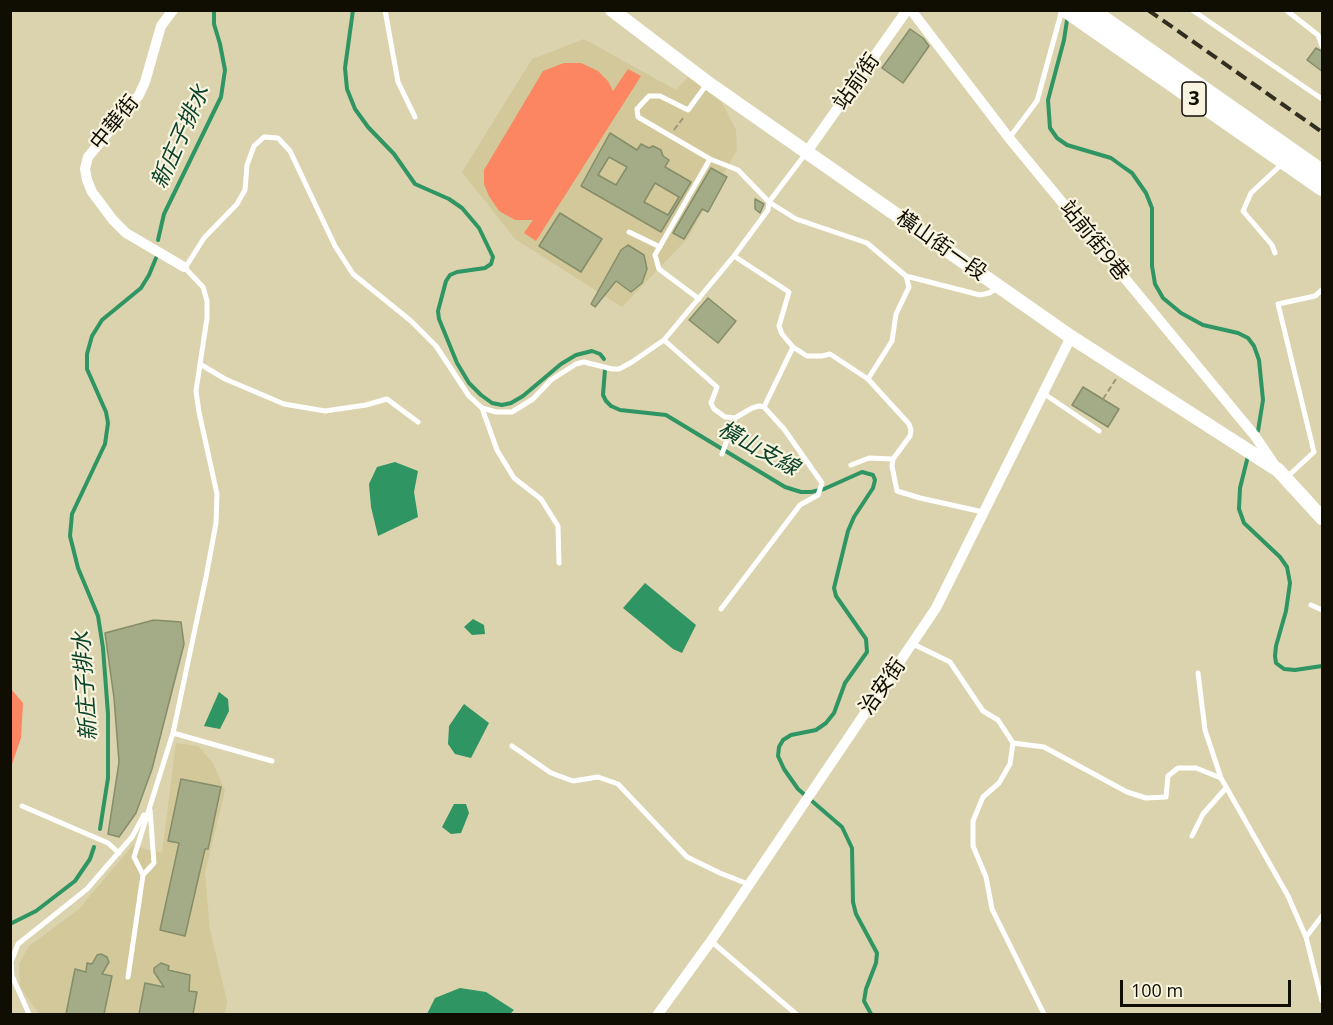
<!DOCTYPE html>
<meta charset="utf-8">
<style>
body{margin:0}
#map{position:relative;width:1333px;height:1025px;overflow:hidden;background:#dbd3ad;font-family:"Open Sans",sans-serif}
canvas{display:block}
.frame{position:absolute;inset:0;border:12px solid #100d02;pointer-events:none}
.scale{position:absolute;left:1120px;top:980px;width:171px;height:27px;box-sizing:border-box;border:3px solid #100d02;border-top:0;padding-left:8px;font-size:18px;line-height:21px;white-space:nowrap;color:#100d02;-webkit-text-stroke:4px #f8f4e0;paint-order:stroke}
</style>
<div id="map">
<canvas width="1333" height="1025"></canvas>
<div class="frame"></div>
<div class="scale">100 m</div>
</div>
<script>
const context = document.querySelector('canvas').getContext('2d');
context.lineJoin = 'round';
function paint(path, color) { context.fillStyle = color; context.fill(path, 'evenodd'); }
const toPath = rows => new Path2D(rows.map(r => 'M' + r).join(''));
function trace(path, color, width, dash) { context.strokeStyle = color; context.lineWidth = width; context.lineCap = dash ? 'butt' : 'round'; context.setLineDash(dash || []); context.stroke(path); }
function drawText(font, color, halo, rows, align = 'center') {
  context.font = font + ' "Open Sans","Noto Sans TC",sans-serif'; context.lineWidth = 4.5; context.setLineDash([]); context.textBaseline = 'middle'; context.strokeStyle = halo; context.fillStyle = color; for (const [text, x, y, turn = 0] of rows) {
    context.save(); context.translate(x, y); context.rotate((+turn || 0) * Math.PI / 180); context.textAlign = isNaN(turn) ? turn : align; if (halo) context.strokeText(text, 0, 0); context.fillText(text, 0, 0); context.restore();
  }
}
paint(toPath([
 [584,39,676,90,690,75,722,103,736,130,737,150,688,238,622,307,515,239,462,172,532,59],
 [176,743,198,746,213,763,225,791,205,873,210,930,227,1001,225,1014,39,1014,20,987,19,964,29,946,79,909,132,846,162,853]
]), '#d2c89a');
paint(toPath([
 [564,63,581,63,598,71,608,81,613,91,628,69,641,76,536,241,524,233,533,220,515,220,499,211,489,196,484,184,484,170,543,71],
 [11,689,23,703,21,738,11,767]
]), '#fc8662');
paint(toPath([
 [395,462,418,471,414,492,418,517,378,536,371,507,369,484,377,467],
 [645,583,696,625,682,653,673,649,623,608],
 [473,619,484,625,485,634,472,635,464,627],
 [219,692,228,699,229,711,220,729,204,726],
 [464,704,489,723,471,758,455,754,448,744,449,726],
 [454,804,466,804,469,813,461,833,451,834,442,827],
 [460,988,486,992,514,1010,510,1014,427,1014,435,998]
]), '#2e9563');
trace(toPath([
 [353,10,345,68,347,89,355,109,368,127,394,154,415,184,449,199,462,208,479,228,493,257,491,264,485,268,457,272,450,275,446,281,438,311,439,319,457,363,469,383,481,395,492,403,502,405,511,403,523,396,561,364,576,355,592,351,600,354,604,359],
 [1067,20,1064,40,1048,100,1050,128,1057,138,1067,145,1111,158,1122,166,1132,173,1146,193,1152,208,1152,266,1155,284,1163,298,1181,313,1203,325,1238,333,1248,338,1254,346,1259,360,1263,400,1258,431],
 [158,240,164,214,221,97,225,70,220,44,214,24,214,10],
 [605,369,603,395,606,401,611,406,620,410,666,415,785,487,801,492,811,492,824,489,862,472,873,475,875,480,873,488,854,517,848,531,834,588,836,596,866,639,867,652,845,683,834,713,826,723,816,730,791,735,783,740,779,747,778,756,784,769,798,789,842,827,852,848,853,902,856,914,877,953,876,963,866,989,864,1001,871,1014],
 [1248,456,1240,488,1239,509,1244,523,1280,557,1287,567,1290,583,1286,611,1276,646,1275,656,1276,663,1284,669,1295,670,1322,666],
 [100,829,108,778,108,714,103,648,98,616,78,568,70,536,72,514,105,444,108,423,106,412,87,369,87,354,92,336,102,320,141,288,149,275,156,258],
 [10,924,36,911,75,881,90,859,94,847]
]), '#2e9563', 4);
const building = toPath([
 [910,29,923,38,929,46,903,83,882,68,910,29],
 [1316,48,1323,52,1323,72,1307,60,1316,48],
 [610,133,637,150,641,144,649,148,653,146,661,150,663,156,669,160,665,167,691,182,661,232,581,186,610,133],
 [609,157,627,167,616,185,598,175,609,157],
 [655,183,679,197,668,215,644,202,655,183],
 [711,168,727,177,708,212,702,209,684,239,673,233,711,168],
 [755,199,764,204,760,213,755,209,755,199],
 [560,213,602,239,581,272,539,246,560,213],
 [628,245,644,255,647,269,642,283,631,292,616,281,595,307,591,304,621,250,628,245],
 [708,298,736,321,718,343,689,320,708,298],
 [1083,387,1119,409,1108,427,1072,405,1083,387],
 [154,620,181,622,184,644,152,769,136,813,119,837,108,834,119,762,114,698,105,633,154,620],
 [181,779,221,787,208,849,205,849,185,936,160,930,179,843,168,841,181,779],
 [101,954,107,957,109,962,102,974,112,976,104,1014,66,1014,75,969,86,972,87,963,92,964,97,955,101,954],
 [161,963,169,966,168,970,190,975,189,991,197,992,193,1014,139,1014,145,983,164,987,154,972,154,968,161,963]
]);
paint(building, '#a3ab87');
trace(building, '#858d69', 1.5);
trace(toPath([
 [674,130,683,118],
 [1103,399,1116,379]
]), '#9d9679', 2, [6, 3]);
trace(toPath([
 [385,10,398,82,415,117],
 [1192,10,1322,99],
 [1286,10,1318,35,1322,46],
 [707,84,688,110,660,96,649,96,637,109,638,117,710,159,738,170,769,202,796,219,867,243,906,276,909,287,896,314,892,341,868,379],
 [1010,137,1037,101,1062,10],
 [629,232,660,247],
 [1275,253,1272,245,1243,211,1251,193,1283,163],
 [734,256,789,292,779,326,782,334,793,347,807,356,822,356,830,354,868,379,909,424,911,430,910,436,893,459,892,466,897,491,920,498,983,512],
 [906,276,980,295,989,293,999,287],
 [699,299,659,269,655,255,710,159],
 [664,340,717,387,711,403,714,409,725,417,735,418,752,408,759,406,764,407,793,347],
 [200,364,225,379,284,404,325,411,366,405,387,399,418,422],
 [1043,393,1099,431],
 [482,408,497,450,514,478,541,499,558,526,559,563],
 [722,454,735,418],
 [851,465,869,458,893,459],
 [1287,477,1314,452,1278,304,1315,296,1322,290],
 [1311,605,1322,610],
 [721,609,800,505,818,495,822,483,784,429,764,407],
 [913,644,950,662,983,711,998,720,1013,743,1010,764,999,783,983,797,973,821,973,846,986,877,992,909,1044,1014],
 [1198,673,1205,730,1221,778,1288,896,1306,937,1322,1001],
 [173,733,272,761],
 [1013,743,1044,747,1127,792,1146,798,1166,797,1168,776,1178,768,1196,768,1221,778],
 [512,746,551,773,573,781,598,777,618,784,687,857,720,873,748,884],
 [22,806,108,843,119,853],
 [1192,836,1203,814,1226,788],
 [143,875,134,857,173,733,206,577,216,523,217,494,199,412,196,391,207,318,207,301,203,287,184,267,187,265,204,238,237,204,245,190,247,165,254,146,264,137,278,138,290,151,335,246,353,274,411,321,436,346,469,396,482,408,496,412,512,412,533,399,551,380,576,364,584,362,612,369,619,369,632,362,664,340,734,256,768,210,769,202,806,153],
 [1306,937,1322,916],
 [711,941,796,1014],
 [128,977,143,875,154,863,150,810],
 [29,1014,12,976,11,962,18,944,87,889,132,837,144,815]
]), '#fff', 5);
trace(toPath([
 [173,10,161,26,145,82,139,95,88,157,85,169,87,180,92,192,113,220,126,233,184,267],
 [911,10,1009,138,1255,436,1276,467],
 [806,153,907,10],
 [658,1014,711,941,936,608,1071,337]
]), '#fff', 10);
trace(toPath([
 [612,10,708,83,1071,337,1278,470,1322,518]
]), '#fff', 14);
trace(toPath([
 [1066,10,1322,188],
 [1091,10,1322,172]
]), '#fff', 16);
trace(toPath([
 [1148,10,1322,132]
]), '#322e1f', 4, [12, 6]);
for (const [x, y, w] of [
 [1194,99,24]
]) { const box = new Path2D(); box.roundRect(x - w / 2, y - 17, w, 34, 4.5); context.fillStyle = '#f8f4e0'; context.fill(box); trace(box, '#100d02', 1.5); }
drawText('bold 20px', '#100d02', null, [
 ["3",1194,99]
]);
drawText('21px', '#100d02', '#f8f4e0', [
 ["站前街",857,82,-55],
 ["中華街",115,123,-51],
 ["站前街9巷",1094,241,51],
 ["橫山街一段",941,246,35],
 ["治安街",883,687,-55]
]);
drawText('italic 22px', '#0a4228', '#f8f4e0', [
 ["新庄子排水",181,137,-66],
 ["橫山支線",758,449,29],
 ["新庄子排水",86,686,-94]
]);
</script>
